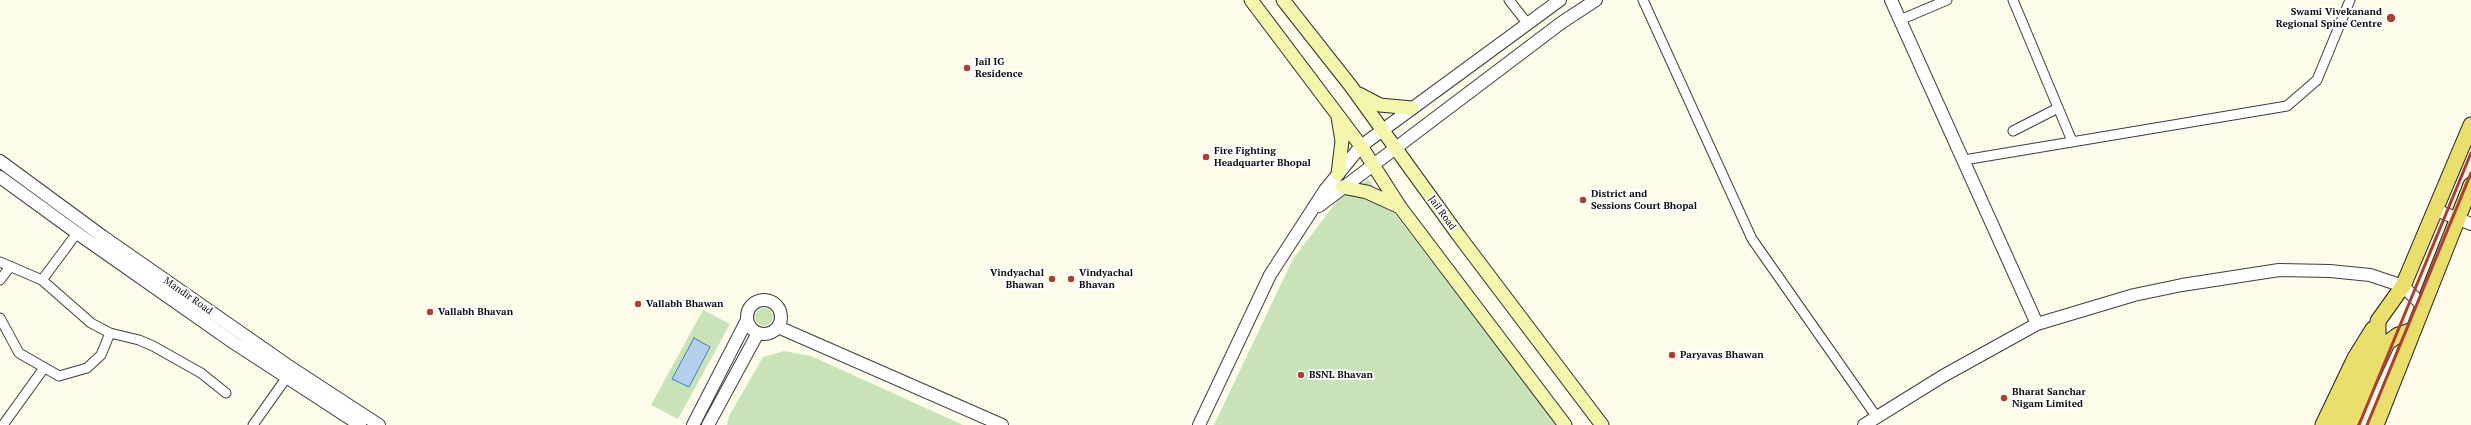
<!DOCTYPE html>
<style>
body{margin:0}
canvas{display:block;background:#fdfcea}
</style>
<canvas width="2471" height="425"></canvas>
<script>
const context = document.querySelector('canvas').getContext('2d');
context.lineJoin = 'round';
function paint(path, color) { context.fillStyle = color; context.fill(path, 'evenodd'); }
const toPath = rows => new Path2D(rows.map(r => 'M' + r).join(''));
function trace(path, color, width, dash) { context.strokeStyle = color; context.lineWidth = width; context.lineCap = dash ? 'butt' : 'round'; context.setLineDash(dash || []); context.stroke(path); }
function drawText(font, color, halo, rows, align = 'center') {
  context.font = font + ' "PT Serif",serif'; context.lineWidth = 4; context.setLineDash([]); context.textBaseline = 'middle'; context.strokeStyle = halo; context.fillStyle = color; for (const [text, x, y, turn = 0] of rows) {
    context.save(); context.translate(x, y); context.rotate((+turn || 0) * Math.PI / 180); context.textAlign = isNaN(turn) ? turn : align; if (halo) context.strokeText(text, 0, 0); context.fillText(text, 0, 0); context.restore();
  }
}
paint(toPath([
 [1368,179,1557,425,1214,425,1293,259,1338,200],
 '755 317a9 9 0 1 1 18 0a9 9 0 1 1-18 0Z',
 [703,310,730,324,678,419,651,405],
 [784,351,811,356,963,425,727,425,729,416,763,357]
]), '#c8e3b8');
const water = toPath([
 [694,338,710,347,689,387,672,379,694,338]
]);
paint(water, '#b4d0ef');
trace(water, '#437abe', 1);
const minor = toPath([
 [1509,0,1527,23],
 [1643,0,1752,239,1876,416],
 [2013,0,2072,141],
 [1900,20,1947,0],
 [2013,131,2058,108],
 [1964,160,2287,106,2317,80,2350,0],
 [0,262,42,280,91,323,110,333,139,340,153,346,201,373,226,393],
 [0,280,10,267],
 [42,280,77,233],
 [0,318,19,353,59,376,87,368,101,355,110,333],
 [3,425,44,368],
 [253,425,287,377]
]);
const tertiary = toPath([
 [1891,0,2037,324],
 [0,161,102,236,287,365,379,425],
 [0,177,77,233,234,343,360,425],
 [1319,206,1561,23,1596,0],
 [2436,210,2471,224],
 '747 317a17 17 0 1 1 34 0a17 17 0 1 1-34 0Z',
 [778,327,1002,425],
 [693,425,747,320],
 [708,425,758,333],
 [1199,425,1270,275,1325,190,1361,146,1560,0],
 [1864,425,1943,376,2037,324,2134,295,2182,285,2279,270,2330,271,2370,275,2403,286,2422,305]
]);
const secondary = toPath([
 [1251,0,1361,146,1400,207,1565,425],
 [1283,0,1350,85,1459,236,1602,425],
 [1359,94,1380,105,1412,108],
 [1338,117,1342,141,1338,174],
 [1342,187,1367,192,1400,207]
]);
const primary = toPath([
 [2323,425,2355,358,2373,329],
 [2336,425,2378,338,2378,321,2403,286,2471,125],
 [2349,425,2387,343,2398,335,2413,330],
 [2376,425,2471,185]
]);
trace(minor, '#3e3e3e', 11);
trace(tertiary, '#3e3e3e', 14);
trace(secondary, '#2d2d2d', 15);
trace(primary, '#1c1c1c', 17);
trace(minor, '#fff', 9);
trace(tertiary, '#fff', 12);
trace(secondary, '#f3f6ac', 13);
trace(primary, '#eade6d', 15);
trace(toPath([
 [2359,425,2471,153],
 [2367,425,2471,173]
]), '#ab3f32', 3);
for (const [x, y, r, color] of [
 [2391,18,5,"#ab3f32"],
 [967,68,4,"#ab3f32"],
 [1206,157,4,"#ab3f32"],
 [1583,200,4,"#ab3f32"],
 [1052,279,4,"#ab3f32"],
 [1071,279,4,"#ab3f32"],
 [638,304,4,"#ab3f32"],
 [430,312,4,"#ab3f32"],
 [1672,355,4,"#ab3f32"],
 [1301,375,4,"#ab3f32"],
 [2004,398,4,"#ab3f32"]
]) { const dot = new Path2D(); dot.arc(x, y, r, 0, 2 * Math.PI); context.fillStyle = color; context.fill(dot); trace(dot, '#fff', 1.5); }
drawText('bold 10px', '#0b0b0b', '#fff', [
 ["Swami Vivekanand",2382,12,"right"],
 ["Regional Spine Centre",2382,24,"right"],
 ["Jail IG",975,62],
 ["Residence",975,74],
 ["Fire Fighting",1214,151],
 ["Headquarter Bhopal",1214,163],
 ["District and",1591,194],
 ["Sessions Court Bhopal",1591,206],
 ["Vindyachal",1044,273,"right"],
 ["Bhawan",1044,285,"right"],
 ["Vindyachal",1079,273],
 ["Bhavan",1079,285],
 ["Vallabh Bhawan",646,304],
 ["Vallabh Bhavan",438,312],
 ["Paryavas Bhawan",1680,355],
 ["BSNL Bhavan",1309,375],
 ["Bharat Sanchar",2012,392],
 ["Nigam Limited",2012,404]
], 'left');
drawText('10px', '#0b0b0b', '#fff', [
 ["Jail Road",1442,213,54],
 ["Mandir Road",188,296,35]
]);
</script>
